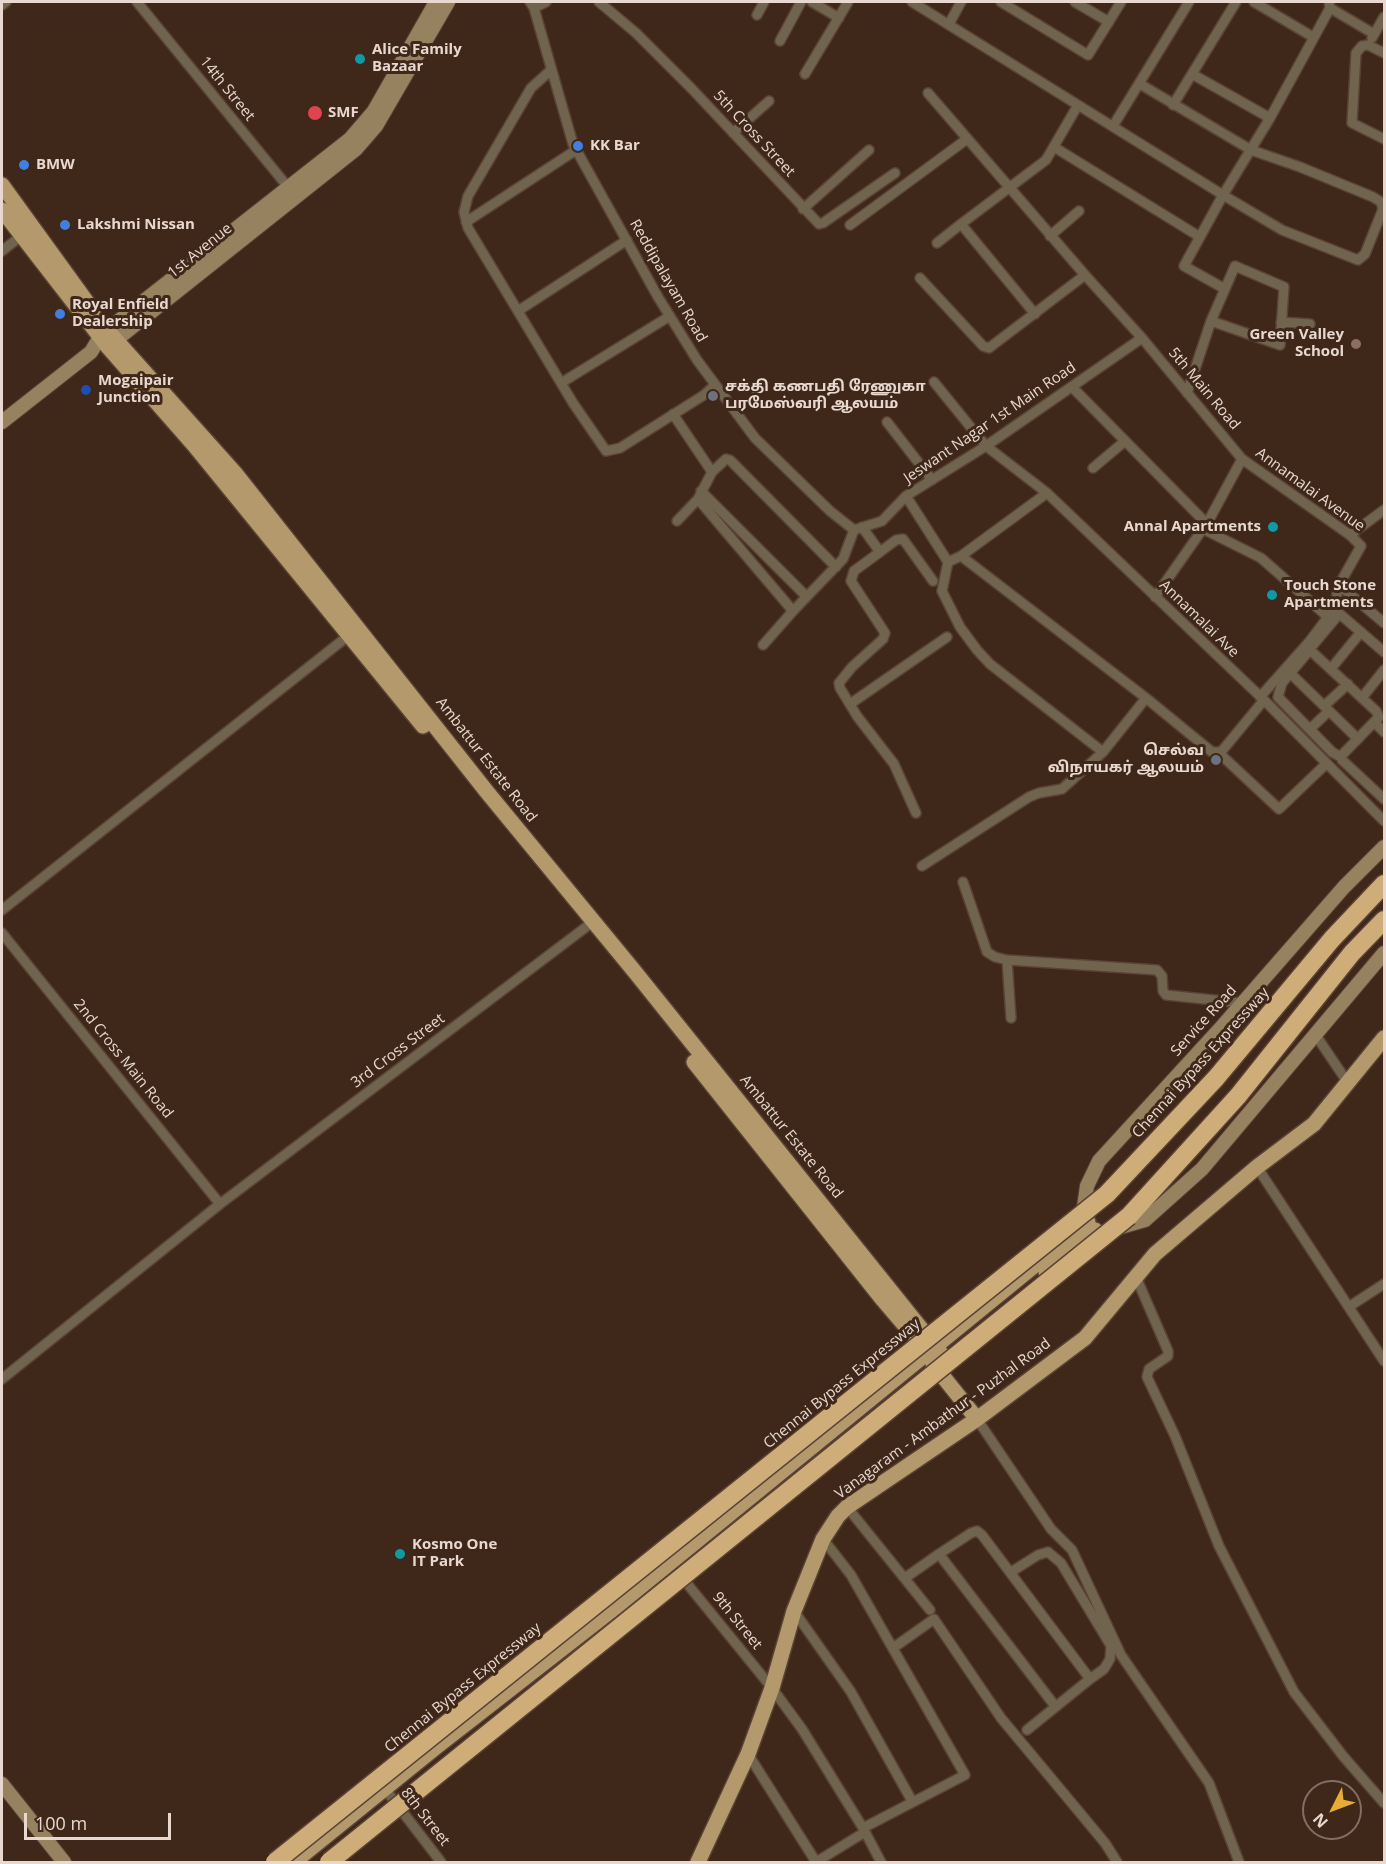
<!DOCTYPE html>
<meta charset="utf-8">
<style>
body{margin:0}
#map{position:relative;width:1386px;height:1864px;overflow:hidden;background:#3f2719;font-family:"Open Sans",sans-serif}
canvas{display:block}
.frame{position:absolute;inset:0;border:3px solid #e8d8cf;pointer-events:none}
.north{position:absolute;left:1302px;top:1780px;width:60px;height:60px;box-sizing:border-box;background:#3f2719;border:2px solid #836e62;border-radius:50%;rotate:228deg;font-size:16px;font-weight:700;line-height:24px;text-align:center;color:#e8d8cf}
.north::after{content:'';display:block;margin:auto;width:21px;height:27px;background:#e6ac36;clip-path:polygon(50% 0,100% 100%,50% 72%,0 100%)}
.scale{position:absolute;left:24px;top:1813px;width:147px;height:27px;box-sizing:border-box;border:3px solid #e8d8cf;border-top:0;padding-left:8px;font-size:18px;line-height:21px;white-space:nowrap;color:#e8d8cf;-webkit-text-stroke:4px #3f2719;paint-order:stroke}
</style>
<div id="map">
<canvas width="1386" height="1864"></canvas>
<div class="frame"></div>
<div class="north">N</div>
<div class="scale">100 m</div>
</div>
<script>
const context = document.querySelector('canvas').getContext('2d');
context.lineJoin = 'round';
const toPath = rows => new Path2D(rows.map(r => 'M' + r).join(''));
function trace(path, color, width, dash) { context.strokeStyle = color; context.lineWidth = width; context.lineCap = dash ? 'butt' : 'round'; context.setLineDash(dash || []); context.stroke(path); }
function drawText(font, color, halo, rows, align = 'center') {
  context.font = font + ' "Open Sans","Noto Sans Tamil",sans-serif'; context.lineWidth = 6; context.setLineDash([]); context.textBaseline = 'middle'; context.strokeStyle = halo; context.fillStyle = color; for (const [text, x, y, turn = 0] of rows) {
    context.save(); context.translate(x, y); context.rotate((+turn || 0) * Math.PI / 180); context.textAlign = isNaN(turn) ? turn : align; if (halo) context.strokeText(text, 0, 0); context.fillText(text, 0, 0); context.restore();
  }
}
const street = toPath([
 [137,2,292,192],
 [530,2,534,8,573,144,658,297,697,360,755,438,830,511,854,530],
 [599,2,636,33,692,89,819,224,823,223,895,173],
 [812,2,839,18],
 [912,2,1223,195,1282,230,1358,260,1365,254,1383,209,1381,202,1373,197,1300,167,1251,150,1140,84],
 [1001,2,1088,55,1121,2],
 [1075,2,1109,22],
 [1254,2,1313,37],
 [2,5,6,2],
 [534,8,546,2],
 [1330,8,1374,34],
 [757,15,764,2],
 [949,24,961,2],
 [1372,38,1384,17],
 [780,41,801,2],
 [1384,53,1368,45,1362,46,1356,53,1352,123,1384,139],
 [551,70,531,88,468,196,464,212,468,228,573,403,606,451,620,448,704,395,715,385],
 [805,74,848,2],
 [1192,74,1270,118],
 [928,93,1085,275,1142,338,1242,459,1350,535,1361,546,1339,585,1334,609,1309,642,1260,697],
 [1173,105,1236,2],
 [1113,126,1189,2],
 [733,133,769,101],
 [1054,147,1200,237],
 [803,209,869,150],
 [466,222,576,150],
 [850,225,967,139],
 [1050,236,1079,211],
 [937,243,961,224],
 [2,251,21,236],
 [920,278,983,346,989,348,1085,275],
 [1225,289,1184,266,1223,195,1270,118,1330,8,1329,2],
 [518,311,627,240],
 [1035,314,961,224,1046,160,1078,105],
 [1281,322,1310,324],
 [934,382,986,446,1047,493,1264,700,1384,821],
 [561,383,670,316],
 [1072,387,1207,524],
 [1187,393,1211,321,1235,266,1284,287,1280,345,1211,321],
 [673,414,712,472,698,499,793,611,843,559,854,530],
 [887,422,932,480],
 [1093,468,1125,441],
 [712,472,726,459,730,460,836,567],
 [701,491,806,596],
 [906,496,948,562,961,556,1146,698,1212,752,1221,752,1264,700],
 [677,521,698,499],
 [862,527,880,552,854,571,851,581,885,633,883,639,852,667,839,683,840,688,857,716,894,764,916,813],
 [857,529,882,521,906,496,986,446,1142,338],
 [1203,529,1261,558,1328,617],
 [1350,535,1384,510],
 [880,552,896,540,903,539,933,581],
 [961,556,1047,493],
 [948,562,942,591,960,627,977,650,990,664,1103,752,1146,698],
 [1339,585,1384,623],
 [1155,597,1209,520,1242,459],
 [1334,609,1384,652],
 [763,645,793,611],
 [1313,645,1339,614],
 [1311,651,1376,711,1379,717,1343,754,1339,756,1332,752,1278,697,1282,683,1308,652,1311,651],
 [1334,665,1361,632],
 [1287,670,1358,739],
 [1365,694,1384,670],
 [850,704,947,637],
 [1324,706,1348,684],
 [1377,725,1384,732],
 [1310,729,1329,711],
 [1219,753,1279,809,1326,764],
 [1342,760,1384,799],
 [922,866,1029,797,1039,793,1062,789,1103,752],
 [963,882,987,952,995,957,1007,960,1157,970,1162,976,1163,991,1166,995,1243,1003],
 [2,910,353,632],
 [2,933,220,1204],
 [1007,960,1011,1018],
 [1315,1034,1348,1083],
 [1257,1167,1384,1361],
 [1136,1277,1168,1351,1168,1356,1149,1369,1147,1377,1175,1436,1219,1546,1294,1692,1343,1756,1384,1803],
 [1350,1306,1384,1284],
 [2,1379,220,1204,594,921],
 [977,1419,1051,1529,1072,1550,1121,1655,1209,1783,1239,1862],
 [847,1507,930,1610],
 [823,1539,851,1575,965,1775,863,1828],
 [939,1554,971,1533,977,1531,982,1535,1090,1679,1027,1730],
 [1011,1572,1038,1555,1048,1552,1061,1563,1111,1646,1110,1659,1104,1669,1090,1679],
 [680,1575,772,1688,802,1729,863,1828,881,1862],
 [905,1578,939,1554,1055,1706],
 [794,1611,851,1692,912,1801],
 [893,1648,934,1619,1001,1718,1105,1843,1117,1862],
 [748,1754,816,1862],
 [385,1789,441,1862],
 [816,1862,865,1832]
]);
const secondary = toPath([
 [107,347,356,149,376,126,448,2],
 [2,422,91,352,100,337,107,330,350,139,374,111,436,2],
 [1084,1217,1083,1214,1087,1186,1099,1161,1219,1030,1344,887,1384,847],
 [1117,1228,1145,1220,1202,1169,1384,953],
 [2,1784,64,1862]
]);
const primary = toPath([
 [2,185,107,330,235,473,487,792,635,972,943,1356],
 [2,210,108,347,194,445,423,726],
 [694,1062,883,1300,912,1334],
 [1046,1272,1095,1230],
 [933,1364,977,1419],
 [294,1862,435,1748,617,1606,1088,1222],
 [698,1862,748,1754,772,1688,794,1611,823,1539,838,1516,847,1507,977,1419,1085,1338,1155,1254,1257,1167,1314,1124,1384,1038]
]);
const highway = toPath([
 [1107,1194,1216,1078,1332,939,1384,884],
 [1129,1216,1238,1096,1352,953,1384,920]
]);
trace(street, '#5a4336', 12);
trace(secondary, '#5a4336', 16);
trace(primary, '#5a4336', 18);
trace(highway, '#5a4336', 21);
trace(street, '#71644f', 9);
trace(secondary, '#978260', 14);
trace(primary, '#b4996d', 15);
trace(highway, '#cead79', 18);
const highwayBridge = toPath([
 [275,1862,1107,1194],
 [329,1862,1129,1216]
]);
trace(highwayBridge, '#5a4336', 21, []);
trace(highwayBridge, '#cead79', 18);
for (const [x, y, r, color] of [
 [360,59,6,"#0f9aa8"],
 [315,113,8,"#e0444e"],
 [578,146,6,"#3f7fe0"],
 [24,165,6,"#3f7fe0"],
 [65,225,6,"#3f7fe0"],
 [60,314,6,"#3f7fe0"],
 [1356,344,6,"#8d6e63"],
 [86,390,6,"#1a4fb4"],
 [713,396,6,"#6b7280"],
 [1273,527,6,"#0f9aa8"],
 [1272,595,6,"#0f9aa8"],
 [1216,760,6,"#6b7280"],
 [400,1554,6,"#0f9aa8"]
]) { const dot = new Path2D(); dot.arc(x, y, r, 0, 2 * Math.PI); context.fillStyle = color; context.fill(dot); trace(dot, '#3f2719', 2); }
drawText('bold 15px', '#e8d8cf', '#3f2719', [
 ["Alice Family",372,50],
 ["Bazaar",372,67],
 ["SMF",328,113],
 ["KK Bar",590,146],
 ["BMW",36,165],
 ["Lakshmi Nissan",77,225],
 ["Royal Enfield",72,305],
 ["Dealership",72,322],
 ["Green Valley",1344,335,"right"],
 ["School",1344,352,"right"],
 ["Mogaipair",98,381],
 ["Junction",98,398],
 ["சக்தி கணபதி ரேணுகா",725,387],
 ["பரமேஸ்வரி ஆலயம்",725,404],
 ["Annal Apartments",1261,527,"right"],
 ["Touch Stone",1284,586],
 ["Apartments",1284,603],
 ["செல்வ",1204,751,"right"],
 ["விநாயகர் ஆலயம்",1204,768,"right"],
 ["Kosmo One",412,1545],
 ["IT Park",412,1562]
], 'left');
drawText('15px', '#e8d8cf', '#3f2719', [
 ["14th Street",227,89,51],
 ["5th Cross Street",754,134,47],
 ["1st Avenue",200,251,-39],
 ["Reddipalayam Road",668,281,60],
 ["5th Main Road",1204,389,50],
 ["Jeswant Nagar 1st Main Road",990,423,-34],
 ["Annamalai Avenue",1310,490,36],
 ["Annamalai Ave",1199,619,44],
 ["Ambattur Estate Road",486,760,52],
 ["Service Road",1204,1021,-48],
 ["3rd Cross Street",398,1051,-37],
 ["2nd Cross Main Road",123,1059,51],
 ["Chennai Bypass Expressway",1201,1063,-48],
 ["Ambattur Estate Road",791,1137,51],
 ["Chennai Bypass Expressway",842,1384,-39],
 ["Vanagaram - Ambathur - Puzhal Road",943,1419,-36],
 ["9th Street",737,1621,51],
 ["Chennai Bypass Expressway",463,1688,-39],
 ["8th Street",425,1817,52]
]);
</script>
